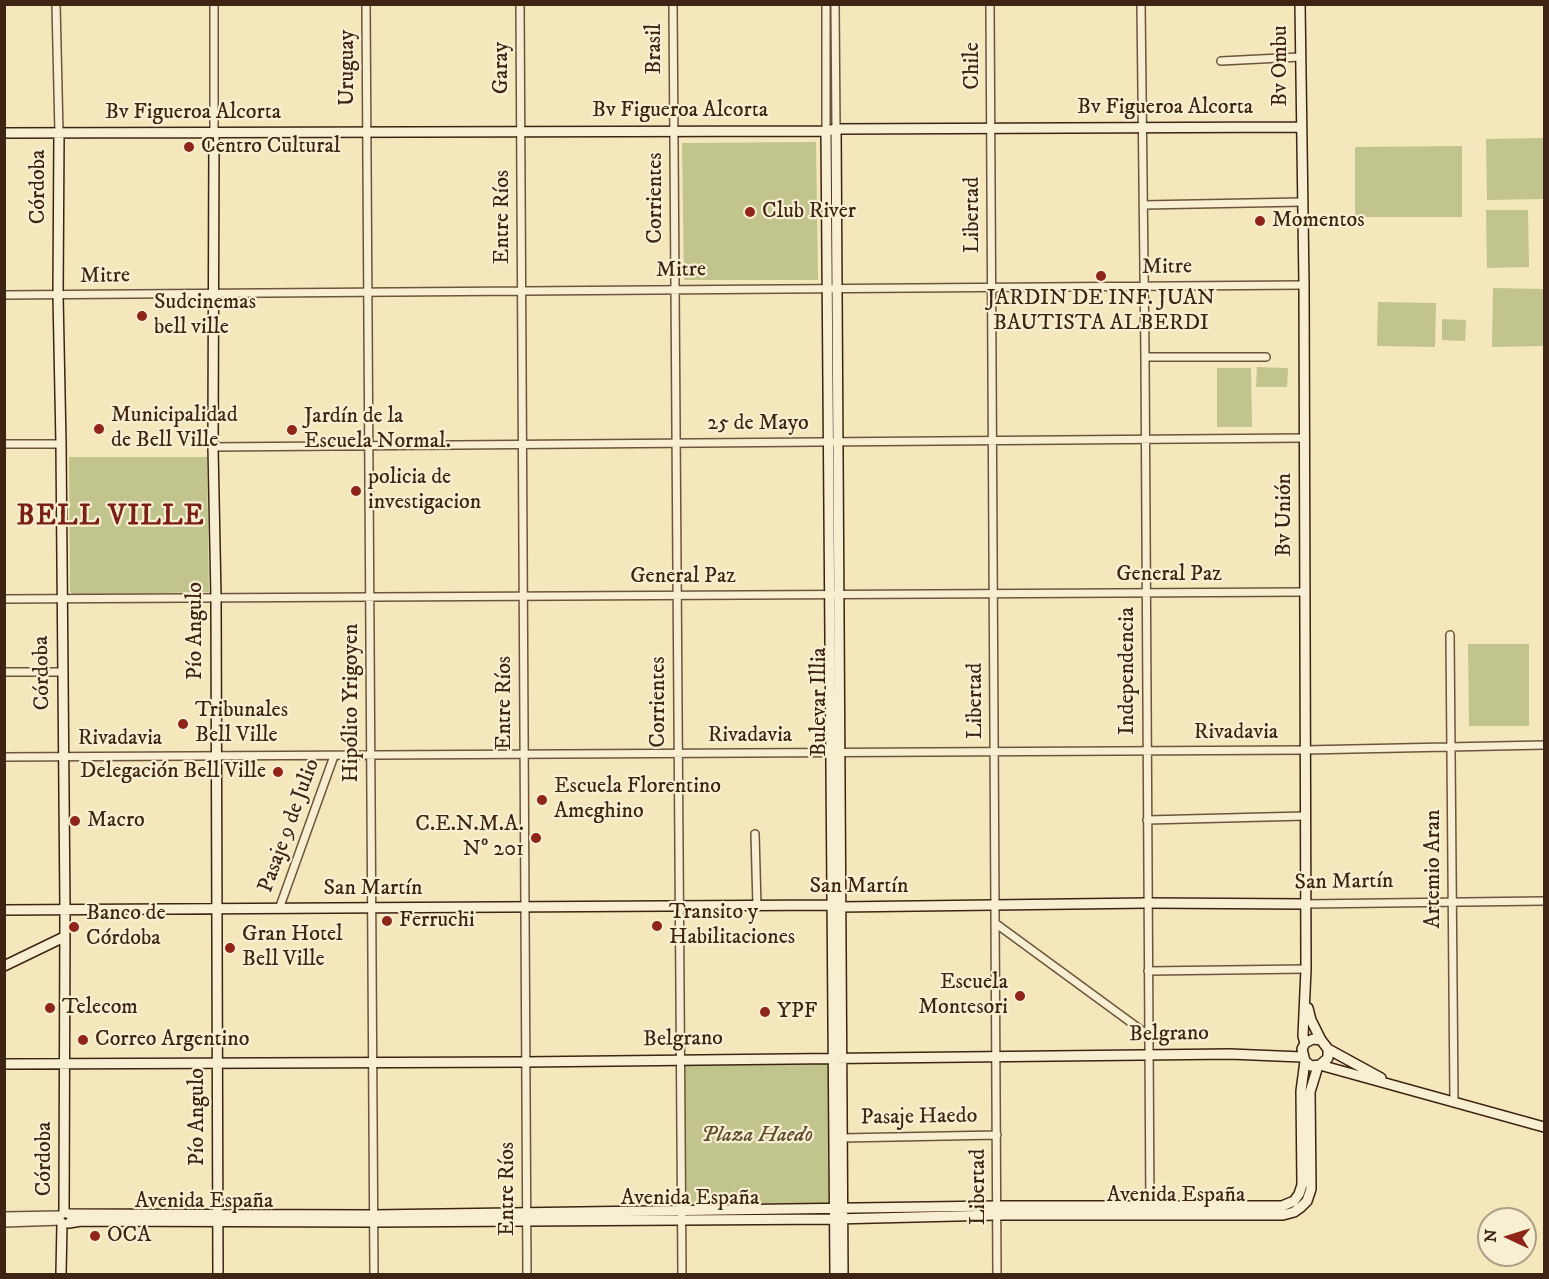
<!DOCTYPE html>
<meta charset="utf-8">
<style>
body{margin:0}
#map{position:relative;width:1549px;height:1279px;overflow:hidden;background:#f5e7bc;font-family:"IM FELL DW Pica",serif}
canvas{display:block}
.frame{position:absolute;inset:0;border:6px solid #3e2412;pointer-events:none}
.north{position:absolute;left:1477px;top:1207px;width:60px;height:60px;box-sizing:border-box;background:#f8efd3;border:2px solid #ae9e86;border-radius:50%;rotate:274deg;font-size:16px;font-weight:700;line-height:24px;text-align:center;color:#3e2412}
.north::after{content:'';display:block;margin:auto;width:21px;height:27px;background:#8f2418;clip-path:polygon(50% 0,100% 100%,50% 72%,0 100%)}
</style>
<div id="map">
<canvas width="1549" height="1279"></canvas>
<div class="frame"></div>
<div class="north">N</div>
</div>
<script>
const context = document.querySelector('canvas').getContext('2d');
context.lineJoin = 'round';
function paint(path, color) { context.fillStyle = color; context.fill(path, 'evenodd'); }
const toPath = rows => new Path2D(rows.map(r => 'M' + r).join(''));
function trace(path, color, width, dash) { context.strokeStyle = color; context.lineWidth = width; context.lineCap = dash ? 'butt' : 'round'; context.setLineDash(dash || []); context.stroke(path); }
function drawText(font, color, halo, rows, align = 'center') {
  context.font = font + ' "IM FELL DW Pica",serif'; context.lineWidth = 4.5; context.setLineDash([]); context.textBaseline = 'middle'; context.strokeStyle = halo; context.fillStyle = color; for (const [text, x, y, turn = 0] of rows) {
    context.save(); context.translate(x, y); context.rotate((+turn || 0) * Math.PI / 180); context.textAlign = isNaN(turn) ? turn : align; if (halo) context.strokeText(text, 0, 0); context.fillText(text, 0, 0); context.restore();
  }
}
paint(toPath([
 [1544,138,1544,199,1487,200,1486,139],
 [816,142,818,280,684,280,682,143],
 [1462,146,1462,217,1355,217,1355,147],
 [1486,210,1528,210,1529,267,1487,268],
 [1493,288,1544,289,1544,346,1492,347],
 [1378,302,1436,303,1435,347,1377,346],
 [1442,319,1466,320,1465,341,1442,340],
 [1257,367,1288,368,1287,387,1256,387],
 [1217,368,1251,368,1252,427,1217,427],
 [69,457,207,457,209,592,73,595,70,591],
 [1468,644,1529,644,1529,726,1469,726],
 [830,1063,832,1206,684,1208,683,1066]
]), '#c1c48d');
const street = toPath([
 [56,4,59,133],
 [214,4,214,132],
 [366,4,374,1274],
 [520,4,527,1274],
 [673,4,682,1274],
 [835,4,836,129],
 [990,4,997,1274],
 [1141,4,1145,357,1150,1211],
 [1221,61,1300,57],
 [826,131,826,4],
 [1143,205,1302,202],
 [4,295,1304,285],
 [1145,357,1266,357],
 [4,444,61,444],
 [213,447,1304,438],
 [4,599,1304,592],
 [1450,635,1454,1101],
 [4,672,62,672],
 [4,757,1304,750,1544,745],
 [1147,820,1305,816],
 [755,834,757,906],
 [1305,904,1544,901],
 [279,909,334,756],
 [995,923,1148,1035],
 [1148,971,1306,969],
 [842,1138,997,1135],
 [4,1216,61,1215],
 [4,1223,61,1221]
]);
const secondary = toPath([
 [1300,4,1304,285,1306,969,1303,1036,1305,1043],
 [836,129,843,1274],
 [826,131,835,1274],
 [214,132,213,447,216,598,218,1274],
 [4,133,826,131,836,129,1300,127],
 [59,133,58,295,61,444,65,911,64,1213],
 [4,910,832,905,840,907,1147,903,1305,904],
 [4,966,64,937],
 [1308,1008,1311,1020,1321,1040,1328,1049,1381,1078],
 [1321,1040,1313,1039,1305,1043,1302,1049,1305,1061,1311,1066,1320,1065,1328,1058,1328,1049],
 [4,1064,525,1062,1230,1054,1302,1057],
 [1320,1065,1544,1127],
 [69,1214,373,1215,996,1206,1282,1206,1294,1201,1299,1194,1302,1185,1301,1091,1305,1061],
 [69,1223,81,1221,373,1222,834,1219,996,1215,1283,1215,1294,1212,1301,1207,1307,1201,1311,1189,1310,1092,1318,1066],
 [61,1274,62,1223]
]);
trace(street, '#6c553c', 10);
trace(secondary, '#3e2412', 12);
trace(street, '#f8efd3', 7);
trace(secondary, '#f8efd3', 9);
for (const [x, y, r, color] of [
 [189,147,6,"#8f2418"],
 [750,212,6,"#8f2418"],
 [1260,221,6,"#8f2418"],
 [1101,276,6,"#8f2418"],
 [142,316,6,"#8f2418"],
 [99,429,6,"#8f2418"],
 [292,430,6,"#8f2418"],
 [356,491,6,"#8f2418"],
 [183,724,6,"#8f2418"],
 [278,772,6,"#8f2418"],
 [542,800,6,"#8f2418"],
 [75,821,6,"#8f2418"],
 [536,838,6,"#8f2418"],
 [387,921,6,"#8f2418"],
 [657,926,6,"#8f2418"],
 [74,927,6,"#8f2418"],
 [230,948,6,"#8f2418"],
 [1020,996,6,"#8f2418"],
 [50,1008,6,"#8f2418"],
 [765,1012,6,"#8f2418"],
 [83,1040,6,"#8f2418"],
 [95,1236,6,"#8f2418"]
]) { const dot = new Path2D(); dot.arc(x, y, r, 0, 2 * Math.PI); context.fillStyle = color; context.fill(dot); trace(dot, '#f8efd3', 2); }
drawText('22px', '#3e2412', '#f8efd3', [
 ["Brasil",655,49,-90],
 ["Chile",973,66,-90],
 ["Bv Ombu",1281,66,-90],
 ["Uruguay",348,68,-90],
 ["Garay",502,68,-90],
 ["Bv Figueroa Alcorta",1165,108],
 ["Bv Figueroa Alcorta",680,111],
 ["Bv Figueroa Alcorta",193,113],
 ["Córdoba",39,187,-90],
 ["Corrientes",656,198,-90],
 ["Libertad",973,215,-90],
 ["Entre Ríos",503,217,-90],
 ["Mitre",1167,268,-1],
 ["Mitre",681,271,-1],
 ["Mitre",105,277,-1],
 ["25 de Mayo",758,424],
 ["Bv Unión",1285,515,-90],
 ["General Paz",1169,575],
 ["General Paz",683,577],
 ["Pío Angulo",196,631,-90],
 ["Independencia",1128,671,-90],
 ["Córdoba",43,673,-91],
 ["Libertad",976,701,-90],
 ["Corrientes",659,702,-90],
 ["Bulevar Illia",820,702,-90],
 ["Hipólito Yrigoyen",352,703,-90],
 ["Entre Ríos",505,703,-90],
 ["Rivadavia",1236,733],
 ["Rivadavia",750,736],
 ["Rivadavia",120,739],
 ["Pasaje 9 de Julio",290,826,-70],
 ["Artemio Aran",1434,869,-90],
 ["San Martín",1344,883,-1],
 ["San Martín",859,887],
 ["San Martín",373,889],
 ["Belgrano",1169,1035,-1],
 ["Belgrano",683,1040,-1],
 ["Pío Angulo",198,1117,-90],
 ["Pasaje Haedo",919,1118,-1],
 ["Córdoba",45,1159,-90],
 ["Libertad",979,1187,-90],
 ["Entre Ríos",508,1189,-90],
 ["Avenida España",1176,1196],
 ["Avenida España",690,1199],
 ["Avenida España",204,1202]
]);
drawText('22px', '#3e2412', '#f8efd3', [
 ["Centro Cultural",201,147],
 ["Club River",762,212],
 ["Momentos",1272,221],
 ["JARDIN DE INF. JUAN",1101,299,"center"],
 ["BAUTISTA ALBERDI",1101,324,"center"],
 ["Sudcinemas",154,303],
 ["bell ville",154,328],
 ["Municipalidad",111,416],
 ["de Bell Ville",111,441],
 ["Jardín de la",304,417],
 ["Escuela Normal.",304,442],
 ["policia de",368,478],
 ["investigacion",368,503],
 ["Tribunales",195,711],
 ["Bell Ville",195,736],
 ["Delegación Bell Ville",266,772,"right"],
 ["Escuela Florentino",554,787],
 ["Ameghino",554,812],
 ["Macro",87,821],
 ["C.E.N.M.A.",524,825,"right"],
 ["Nº 201",524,850,"right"],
 ["Transito y",669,913],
 ["Habilitaciones",669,938],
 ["Banco de",86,914],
 ["Córdoba",86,939],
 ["Ferruchi",399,921],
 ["Gran Hotel",242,935],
 ["Bell Ville",242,960],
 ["Escuela",1008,983,"right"],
 ["Montesori",1008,1008,"right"],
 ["Telecom",62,1008],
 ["YPF",777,1012],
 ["Correo Argentino",95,1040],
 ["OCA",107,1236]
], 'left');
drawText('italic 22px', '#5f4c31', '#f8efd3', [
 ["Plaza Haedo",757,1136]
]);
context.letterSpacing = '1.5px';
drawText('bold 28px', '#7a1f14', '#f8efd3', [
 ["BELL VILLE",111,518]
]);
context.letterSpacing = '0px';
</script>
